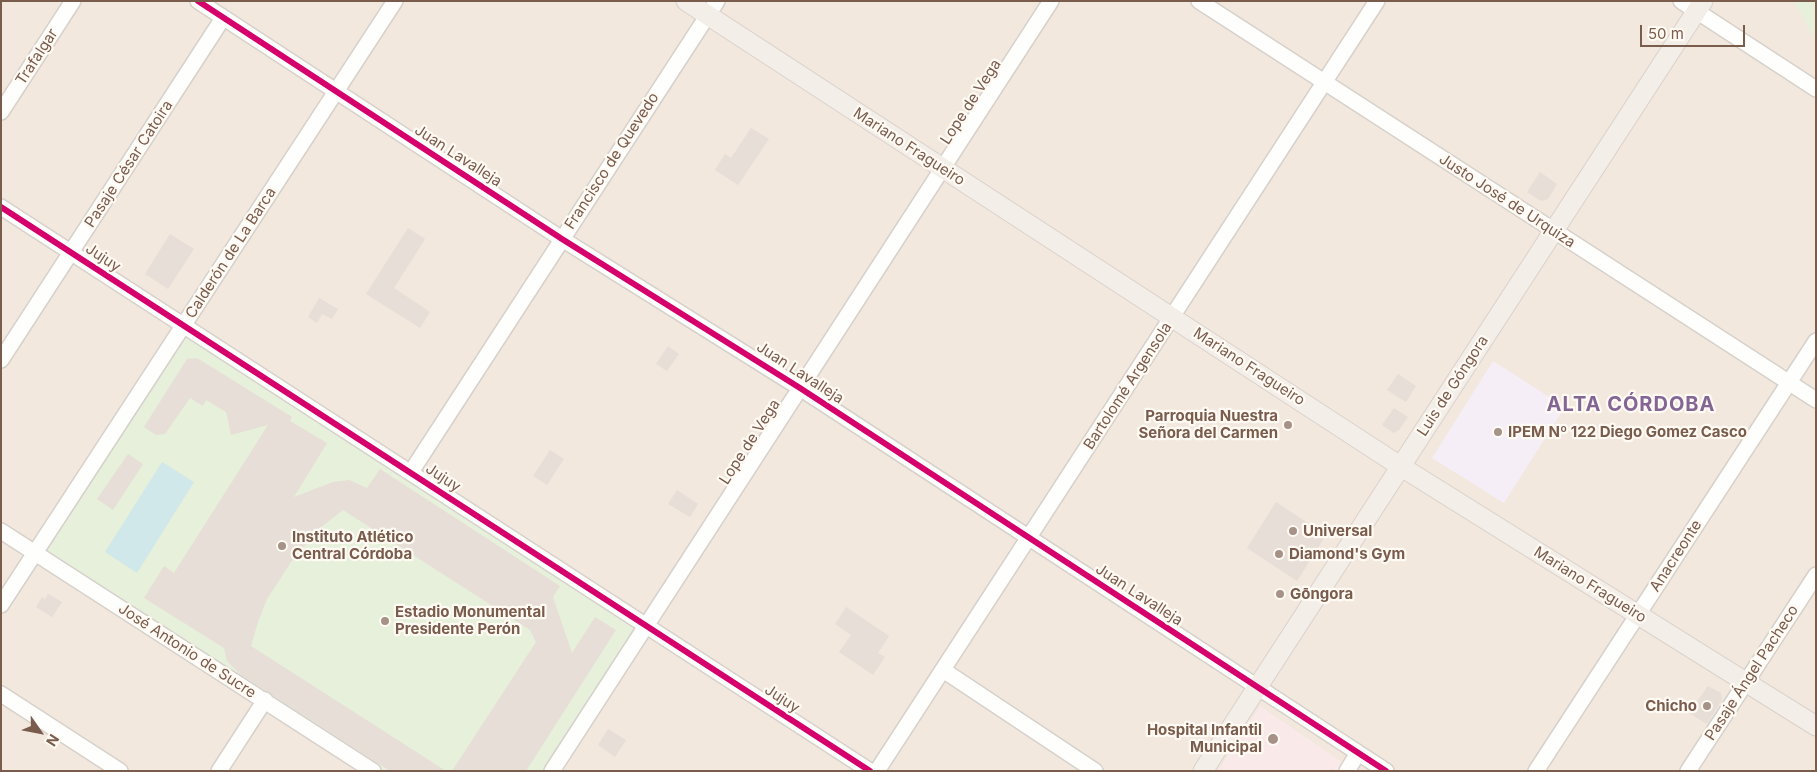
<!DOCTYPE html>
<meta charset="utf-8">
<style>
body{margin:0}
#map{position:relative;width:1817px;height:772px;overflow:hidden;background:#f9f5f0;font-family:Inter,sans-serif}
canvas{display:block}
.frame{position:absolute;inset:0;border:2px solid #7a5c4d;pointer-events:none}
.north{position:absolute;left:15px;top:707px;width:50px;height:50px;-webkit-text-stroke:4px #fffaf3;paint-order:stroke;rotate:123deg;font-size:14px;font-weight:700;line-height:20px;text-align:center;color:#7a5c4d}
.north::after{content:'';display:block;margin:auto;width:18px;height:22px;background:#7a5c4d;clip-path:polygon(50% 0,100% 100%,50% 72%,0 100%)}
.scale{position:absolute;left:1640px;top:25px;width:105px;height:22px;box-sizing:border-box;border:2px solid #7a5c4d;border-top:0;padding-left:6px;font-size:15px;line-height:18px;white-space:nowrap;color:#7a5c4d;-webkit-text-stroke:4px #fffaf3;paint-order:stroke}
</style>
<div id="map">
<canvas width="1817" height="772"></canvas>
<div class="frame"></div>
<div class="north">N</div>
<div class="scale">50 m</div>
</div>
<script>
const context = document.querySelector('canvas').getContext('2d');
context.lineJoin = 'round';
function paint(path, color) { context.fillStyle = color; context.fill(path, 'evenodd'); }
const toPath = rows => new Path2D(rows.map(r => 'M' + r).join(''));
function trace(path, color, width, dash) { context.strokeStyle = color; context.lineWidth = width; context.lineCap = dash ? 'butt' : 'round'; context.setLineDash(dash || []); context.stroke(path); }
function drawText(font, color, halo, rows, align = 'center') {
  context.font = font + ' Inter,sans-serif'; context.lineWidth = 4.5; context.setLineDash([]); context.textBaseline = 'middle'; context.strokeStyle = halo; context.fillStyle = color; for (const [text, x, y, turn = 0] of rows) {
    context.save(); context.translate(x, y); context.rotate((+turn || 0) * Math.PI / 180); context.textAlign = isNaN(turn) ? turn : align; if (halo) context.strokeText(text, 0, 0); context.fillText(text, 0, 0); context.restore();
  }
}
paint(toPath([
 [1,1,1816,1,1816,771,1,771]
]), '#f2e8de');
paint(toPath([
 [1493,361,1565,407,1504,503,1432,458]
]), '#f6eef6');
paint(toPath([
 [1260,706,1355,771,1218,771]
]), '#fae9e9');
paint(toPath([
 [1793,1,1816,1,1816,41],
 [183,325,646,626,552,771,373,771,35,553]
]), '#e7f0db');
paint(toPath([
 [162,462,194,482,137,573,105,552]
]), '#d0e8ea');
paint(toPath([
 [751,128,769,139,738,185,715,170,725,154,731,158],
 [1540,172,1557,184,1548,199,1541,201,1527,192],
 [408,228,425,239,394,288,430,312,420,328,366,294],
 [170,234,194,249,168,289,145,274],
 [319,298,338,309,332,319,322,314,317,323,308,317],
 [668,346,679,354,667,371,656,364],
 [197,358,292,417,290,421,327,443,294,497,333,482,349,480,367,488,380,469,560,586,553,597,572,653,595,617,616,630,526,771,452,771,536,642,530,630,343,510,320,528,293,559,267,599,258,622,251,646,446,771,390,771,241,675,227,661,224,648,144,598,164,566,174,573,268,425,231,435,226,412,206,400,203,406,190,398,165,434,156,435,144,427,187,359],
 [1398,374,1416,386,1406,402,1387,390],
 [1394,408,1408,417,1399,430,1394,433,1382,425],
 [550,450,564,459,547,485,533,476],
 [128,454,143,464,113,510,97,499],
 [677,490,698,504,690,517,668,504],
 [1276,502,1326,535,1297,581,1247,548],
 [48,594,62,602,52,617,36,607,42,597,45,599],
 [846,607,889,636,878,653,885,657,873,675,839,652,851,635,835,624],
 [1708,686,1721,693,1722,700,1707,724,1689,713],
 [608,729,626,740,615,757,598,745]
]), '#e6ded7');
const minor = toPath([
 [198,1,562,239,800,388,1386,771],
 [1199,1,1816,400],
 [1681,1,1816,89],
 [1,112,73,1],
 [1,207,870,771],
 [1,360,223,18],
 [411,472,717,1],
 [1,531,373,771],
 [1,605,395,1],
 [943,670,1095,771],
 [1,694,120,771],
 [219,771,265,700],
 [552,771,1051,1],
 [877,771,1377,1],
 [1347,771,1358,753],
 [1536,771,1816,341],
 [1688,771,1816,575]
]);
const major = toPath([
 [686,1,1400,466,1816,726],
 [1203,771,1703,1]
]);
trace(minor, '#d7d1cb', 18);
trace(major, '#dad1cc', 21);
trace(toPath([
 [1326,771,1334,770]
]), '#dcd5d0', 2.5, [1, 4]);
trace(minor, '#fefefd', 15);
trace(major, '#f3eee8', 19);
trace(toPath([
 [198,1,562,239,800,388,1386,771],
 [1,207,870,771]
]), '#d6006c', 6);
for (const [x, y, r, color] of [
 [1288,425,5,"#a69286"],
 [1498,432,5,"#a69286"],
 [1293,531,5,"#a69286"],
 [282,546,5,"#a69286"],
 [1279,554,5,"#a69286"],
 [1280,594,5,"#a69286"],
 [385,621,5,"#a69286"],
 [1707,706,5,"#a69286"],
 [1273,739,6,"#a69286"]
]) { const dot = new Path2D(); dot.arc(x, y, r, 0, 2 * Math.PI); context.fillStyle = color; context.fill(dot); trace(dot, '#fffaf3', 2); }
drawText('15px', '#7a5c4d', '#fffaf3', [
 ["Trafalgar",37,57,-57],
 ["Lope de Vega",971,102,-57],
 ["Mariano Fragueiro",909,147,33],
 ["Juan Lavalleja",458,156,33],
 ["Francisco de Quevedo",612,161,-57],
 ["Pasaje César Catoira",129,164,-57],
 ["Justo José de Urquiza",1507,201,33],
 ["Calderón de La Barca",231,253,-57],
 ["Jujuy",103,258,33],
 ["Mariano Fragueiro",1249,367,33],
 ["Juan Lavalleja",800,373,33],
 ["Bartolomé Argensola",1128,386,-57],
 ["Luis de Góngora",1453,386,-57],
 ["Lope de Vega",750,442,-57],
 ["Jujuy",443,478,33],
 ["Anacreonte",1676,556,-57],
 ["Mariano Fragueiro",1590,585,32],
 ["Juan Lavalleja",1139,595,33],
 ["José Antonio de Sucre",187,651,33],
 ["Pasaje Ángel Pacheco",1752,673,-57],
 ["Jujuy",782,699,33]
]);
drawText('bold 15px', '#7a5c4d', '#fffaf3', [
 ["Parroquia Nuestra",1278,416,"right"],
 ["Señora del Carmen",1278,433,"right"],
 ["IPEM Nº 122 Diego Gomez Casco",1508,432],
 ["Universal",1303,531],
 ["Instituto Atlético",292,537],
 ["Central Córdoba",292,554],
 ["Diamond's Gym",1289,554],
 ["Gōngora",1290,594],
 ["Estadio Monumental",395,612],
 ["Presidente Perón",395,629],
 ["Chicho",1697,706,"right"],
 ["Hospital Infantil",1262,730,"right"],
 ["Municipal",1262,747,"right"]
], 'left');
context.letterSpacing = '1px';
drawText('bold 20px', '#846695', '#fffaf3', [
 ["ALTA CÓRDOBA",1631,405]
]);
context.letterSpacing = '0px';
</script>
